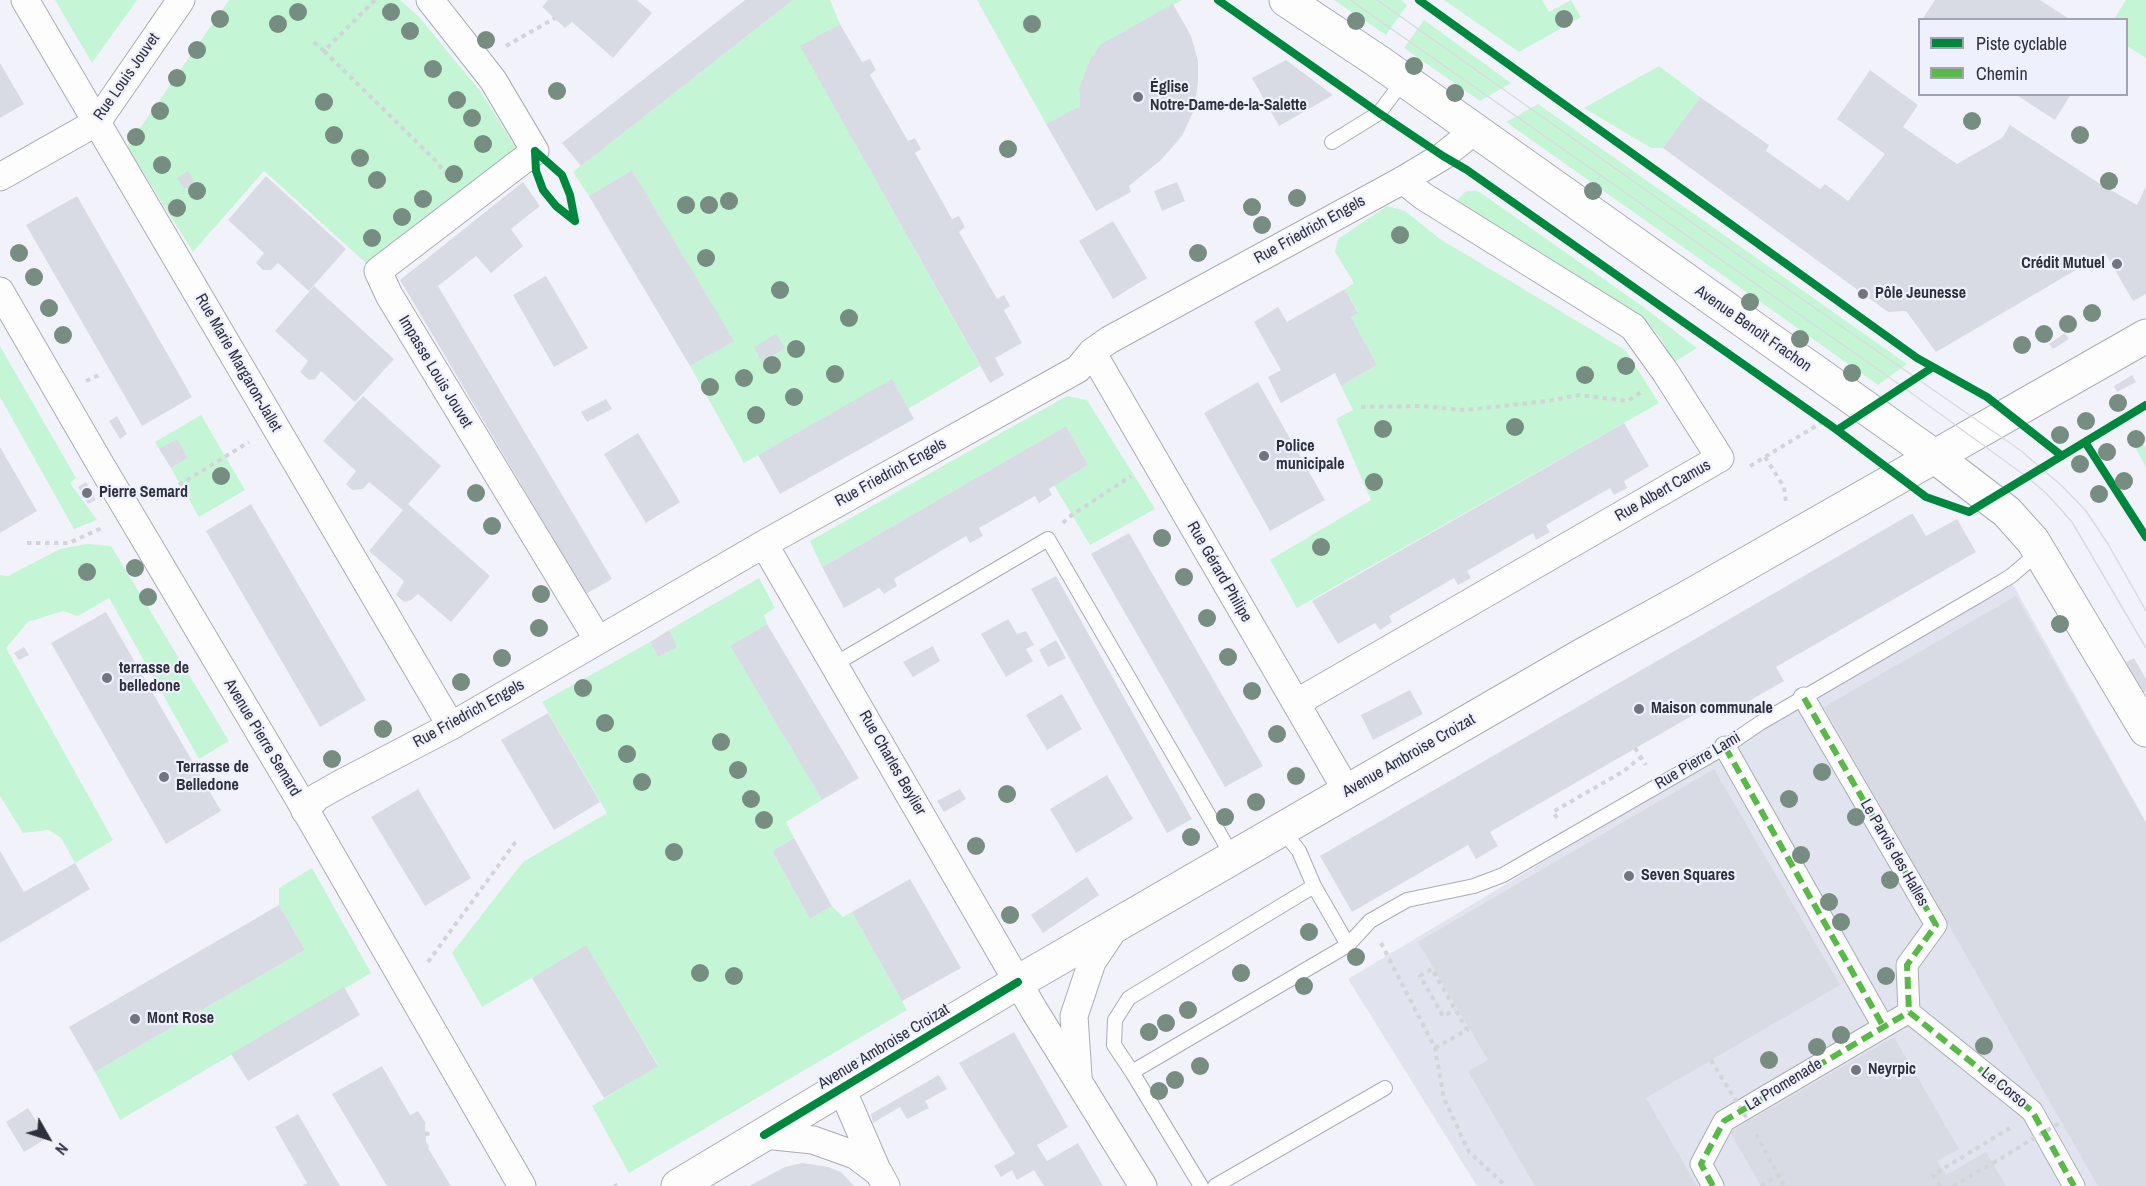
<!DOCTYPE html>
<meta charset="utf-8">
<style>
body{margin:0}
#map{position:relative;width:2146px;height:1186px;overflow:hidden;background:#f2f3fa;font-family:"Archivo Narrow",sans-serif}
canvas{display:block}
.legend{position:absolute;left:1918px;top:18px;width:210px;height:78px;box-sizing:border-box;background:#eef0fd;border:2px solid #a1a3b0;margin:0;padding:8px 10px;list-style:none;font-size:18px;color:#2e303c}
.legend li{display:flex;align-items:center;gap:12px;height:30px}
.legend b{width:30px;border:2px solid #a1a3b0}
.north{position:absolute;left:18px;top:1108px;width:60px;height:60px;-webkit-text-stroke:4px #eef0fd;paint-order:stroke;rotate:129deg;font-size:16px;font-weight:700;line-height:24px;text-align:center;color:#2e303c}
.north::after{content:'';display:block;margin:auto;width:21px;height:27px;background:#2e303c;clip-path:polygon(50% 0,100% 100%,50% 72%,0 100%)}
</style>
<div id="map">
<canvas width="2146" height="1186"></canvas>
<ul class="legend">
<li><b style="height:8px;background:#00873e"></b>Piste cyclable</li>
<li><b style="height:8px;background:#58b947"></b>Chemin</li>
</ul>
<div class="north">N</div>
</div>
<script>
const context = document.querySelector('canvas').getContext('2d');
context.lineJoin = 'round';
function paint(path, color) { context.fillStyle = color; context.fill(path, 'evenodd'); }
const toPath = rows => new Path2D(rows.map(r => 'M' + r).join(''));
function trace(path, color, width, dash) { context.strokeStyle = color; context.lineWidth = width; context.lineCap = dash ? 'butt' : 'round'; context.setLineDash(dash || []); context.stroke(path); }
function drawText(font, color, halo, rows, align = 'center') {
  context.font = font + ' "Archivo Narrow",sans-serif'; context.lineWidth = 4.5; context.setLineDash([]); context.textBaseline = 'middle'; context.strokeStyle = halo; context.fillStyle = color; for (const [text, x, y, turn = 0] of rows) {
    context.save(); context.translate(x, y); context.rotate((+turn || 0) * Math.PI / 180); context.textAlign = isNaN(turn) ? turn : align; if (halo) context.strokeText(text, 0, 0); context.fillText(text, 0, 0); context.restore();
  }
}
paint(toPath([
 [2011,581,2146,822,2146,1186,1477,1186,1348,979]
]), '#e1e3ee');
paint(toPath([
 [55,0,137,0,92,63],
 [229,0,400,0,419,17,481,92,516,148,367,264,264,171,193,252,127,147],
 [793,0,830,0,840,24,801,47,980,366,908,409,892,380,744,463,690,366,733,341,632,170,589,196,573,172],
 [977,0,1182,0,1101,44,1090,59,1079,88,1080,106,1046,124],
 [1334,0,1401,0,1407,5,1386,35],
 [1444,0,1542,0,1549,12,1571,0,1581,17,1519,52],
 [2126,0,2146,0,2146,58,2127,46,2126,20,2114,19],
 [1424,20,1511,83,1480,101,1404,48],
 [1659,66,1700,97,1663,148,1651,148,1584,108],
 [1538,104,1907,364,1878,385,1506,122],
 [1466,191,1478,191,1642,306,1697,348,1673,363,1662,340,1643,317,1456,201],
 [1387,206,1405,211,1440,239,1625,350,1659,403,1297,608,1270,560,1371,500,1336,419,1353,410,1341,386,1377,365,1351,317,1358,312,1345,289,1354,283,1335,252,1338,239],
 [0,346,76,478,70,483,97,520,74,529,0,397],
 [1067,396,1087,400,1155,509,1090,545,1054,485,1088,465,1066,426,822,567,810,541],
 [201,415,245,490,199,517,171,468,187,458,159,449,155,442],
 [2137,433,2146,449,2146,467,2129,437],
 [87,544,111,546,229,741,199,759,109,598,78,616,63,611,28,622,6,648,113,840,75,863,61,838,49,830,23,833,0,796,0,575,8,576,60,549],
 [759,578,775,608,764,615,767,624,730,646,822,800,786,822,794,838,772,851,810,919,832,906,843,917,852,912,907,1010,629,1173,592,1106,658,1065,586,946,482,1007,452,953,523,862,607,813,542,702,650,642,658,657,676,647,669,630],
 [312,868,371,973,120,1120,95,1072,305,950,279,905,279,888]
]), '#c4f5d4');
paint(toPath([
 [548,0,637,0,652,13,613,58,572,22,565,28,542,7],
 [745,0,793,0,581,166,562,143],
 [1935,0,2040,0,2071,20,1922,20],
 [1173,4,1191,36,1198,61,1198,82,1194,110,1182,136,1161,160,1129,186,1131,192,1096,211,1046,124,1080,106,1079,88,1090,59,1101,44],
 [840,24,862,62,870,59,876,70,870,75,908,141,915,138,921,149,915,153,952,219,959,216,965,227,959,232,997,299,1004,295,1010,306,1004,310,1022,343,995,358,1004,375,990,383,800,46],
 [1286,60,1333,95,1279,126,1252,78],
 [0,63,24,104,0,118],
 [1870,70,1918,105,1903,127,1957,164,2002,138,2010,125,2097,182,2137,205,2146,186,2146,294,2133,301,2105,253,1936,352,1906,311,1888,312,1663,148,1700,97,1769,145,1766,151,1820,189,1825,184,1848,201,1885,154,1837,119],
 [2015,94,2071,94,2055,120],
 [632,170,734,341,690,366,589,196],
 [188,171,195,183,184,189,177,178],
 [266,176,346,249,309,291,278,263,271,270,263,270,256,263,264,253,228,220],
 [523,182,540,206,511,229,523,246,491,273,476,256,438,286,612,579,586,594,400,280],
 [1177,182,1185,201,1162,211,1154,191],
 [77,196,192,397,142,426,26,225],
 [1113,221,1147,278,1113,299,1079,241],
 [546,276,588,348,554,367,513,295],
 [314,286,394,359,355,402,321,371,315,379,309,380,300,372,308,361,275,331],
 [1345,289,1358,313,1351,317,1377,365,1341,386,1335,373,1281,403,1268,377,1281,370,1254,322,1278,307,1287,322],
 [2065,333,2069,339,2053,349,2049,344],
 [776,334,785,348,762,362,754,347],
 [2132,375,2136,382,2117,392,2114,386],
 [892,379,914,419,780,494,758,455],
 [1258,382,1325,500,1270,531,1204,413],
 [363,396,441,466,408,504,490,576,451,622,418,594,411,600,404,602,396,595,404,581,369,551,403,510,369,482,363,489,352,490,346,484,356,471,323,441],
 [606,399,612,409,587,422,581,412],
 [117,416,127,434,120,439,109,421],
 [1624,423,1649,466,1624,481,1627,488,1614,495,1610,488,1546,525,1550,532,1536,540,1533,533,1467,571,1471,578,1458,585,1454,578,1389,616,1392,622,1380,630,1375,623,1338,644,1312,601],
 [1066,426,1088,465,1049,489,1052,495,1039,503,1035,496,979,528,983,536,970,543,966,536,894,579,897,586,890,590,884,594,879,588,844,608,822,567],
 [638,433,680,502,646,523,604,454],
 [177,439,188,458,171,468,159,449],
 [0,447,37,511,0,533],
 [86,482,96,500,88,504,78,487],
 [251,504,366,700,320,727,206,531],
 [1911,514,1913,514,1926,536,1957,519,1976,552,1776,667,1784,681,1723,716,1716,702,1490,832,1498,846,1488,852,1476,859,1468,845,1352,912,1320,856],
 [1129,533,1263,766,1225,787,1091,554],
 [1056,576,1192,819,1167,833,1031,589],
 [2016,596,2146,823,2146,1186,2098,1186,1824,707],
 [106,612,221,811,166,844,51,643],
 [1008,619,1017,634,1026,631,1034,645,1026,649,1033,661,1006,677,981,634],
 [767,624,859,778,822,800,730,646],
 [669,630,677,647,658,657,650,642],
 [1056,640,1066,658,1048,667,1039,650],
 [933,646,940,661,913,677,903,662],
 [24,647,29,655,19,660,14,653],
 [2134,658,2146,679,2146,691,2143,693,2126,662],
 [1410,690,1423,714,1373,740,1361,715],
 [1062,694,1082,729,1047,750,1026,715],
 [548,713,600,802,554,830,501,740],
 [1714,769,1840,985,1646,1098,1697,1186,1535,1186,1468,1071,1488,1060,1418,942],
 [1107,775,1133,819,1076,853,1050,809],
 [418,789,471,878,425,906,371,817],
 [960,789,966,799,944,812,937,801],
 [794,838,832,906,810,919,772,851],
 [0,851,24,892,75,863,90,889,0,943],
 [1087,877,1099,895,1043,933,1031,915],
 [910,879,961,968,902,1001,852,912],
 [279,905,305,950,95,1072,69,1027],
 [586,945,658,1066,604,1098,532,978],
 [344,987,360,1015,248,1081,231,1054],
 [1014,1032,1068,1127,1037,1145,1047,1161,1078,1143,1103,1186,1044,1186,1034,1170,1017,1180,1012,1170,1001,1177,994,1166,1015,1154,959,1063],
 [1894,1037,1959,1149,1937,1161,1946,1175,1986,1152,2006,1186,1761,1186,1730,1132],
 [382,1066,410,1115,418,1111,425,1122,426,1141,429,1147,428,1148,451,1186,387,1186,332,1094],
 [939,1075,947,1089,925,1101,929,1108,907,1119,900,1107,873,1123,871,1114],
 [28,1108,47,1138,24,1152,6,1122],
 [298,1114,340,1186,302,1186,307,1183,275,1127],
 [802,1163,828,1167,841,1172,854,1186,749,1186,785,1167]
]), '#d9dbe4');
const service = toPath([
 [1332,142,1379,113,1404,80],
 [835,664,1048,539,1233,857],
 [1282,830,1299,851,1314,886],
 [1314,886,1348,945,1132,1072,1114,1045,1115,1020,1129,998,1314,886],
 [1348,945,1370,921,1407,900,1474,886,1503,875,1725,747,1760,723,1981,594,2011,576,2039,552],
 [1132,1072,1201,1186],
 [1215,1186,1385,1088]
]);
const pedestrian = toPath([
 [1804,698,1936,925,1907,965,1909,1012],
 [1725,747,1883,1026],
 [1909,1012,2032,1111,2074,1186],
 [1713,1186,1701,1164,1724,1121,1909,1012]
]);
const minor = toPath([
 [25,0,451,726],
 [430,0,493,80,535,151,378,271,389,295,598,640],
 [0,177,97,122,181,0],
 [0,291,99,462,295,792,522,1186],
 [1092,352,1347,791],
 [764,544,1034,1010,1143,1186],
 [1296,703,1720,458,1666,373,1633,327,1423,196,1403,180],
 [305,811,317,797,340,784,451,726,764,544,1078,369,1092,352,1109,340,1403,180,1443,156,1474,131],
 [1078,1076,1074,1016,1092,962,1116,926],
 [842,1089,877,1170],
 [764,1135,813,1140,855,1155,879,1173,886,1186]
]);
const tertiary = toPath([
 [1286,0,1379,62,1934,456,2007,512,2033,541,2146,730],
 [678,1186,1018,982,1581,656,1690,596,2146,336]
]);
trace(service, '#aaacb4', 16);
trace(pedestrian, '#aaacb4', 23);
trace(minor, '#aaacb4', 29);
trace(tertiary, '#aaacb4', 35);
trace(toPath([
 [314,42,324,51,375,0],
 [506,46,555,18],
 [324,51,435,160,450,179],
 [86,381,99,375],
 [1361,407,1420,406,1465,410,1548,401,1579,395,1628,401,1641,392],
 [1765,457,1784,487,1786,502],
 [1750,466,1824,421],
 [156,499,249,442],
 [1063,523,1069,517,1131,476],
 [27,543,69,543,104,527],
 [1635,748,1646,765],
 [1557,818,1553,812,1624,771,1641,757],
 [1381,943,1435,1048,1444,1099,1469,1152,1506,1186],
 [428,962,517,840],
 [1435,1048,1467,1030,1432,969,1420,976,1443,1016,1455,1010],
 [425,1134,432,1133],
 [1756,1134,1784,1186],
 [615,1184,616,1186],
 [1761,1186,1778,1175],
 [1940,1186,1933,1175,2010,1128],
 [1953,1186,1993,1163]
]), '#d3d4d7', 4, [4.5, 4.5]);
trace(service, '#fdfdfe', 14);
trace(pedestrian, '#fdfdfe', 21);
trace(minor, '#fdfdfe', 27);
trace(tertiary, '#fdfdfe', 33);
trace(toPath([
 [1350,0,1903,387,2027,477,2047,494,2072,522,2146,648],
 [1377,0,1701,229,2020,450,2062,486,2086,511,2108,544,2146,611]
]), '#d9dadc', 1.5);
trace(toPath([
 [1711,1060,1749,1122],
 [1993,1163,2061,1122]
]), '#d3d4d7', 4, [4.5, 4.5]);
trace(toPath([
 [1804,698,1936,925,1907,965,1909,1012],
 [1725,747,1883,1026],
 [1909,1012,2032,1111,2074,1186],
 [1713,1186,1701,1164,1724,1121,1909,1012]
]), '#58b947', 6, [12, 6]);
trace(toPath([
 [1218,0,1379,113,1443,156,1467,170,1837,430,1926,497,1969,512,2146,405],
 [1419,0,1917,358,1987,397,2062,456],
 [535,151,536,171,543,190,556,206,575,221],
 [535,151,562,175,570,195,575,221],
 [1837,430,1933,367],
 [2085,442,2146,537],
 [764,1135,1018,982]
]), '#00873e', 8);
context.fillStyle = '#788d82';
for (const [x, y] of [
 [298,12],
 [391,12],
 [220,19],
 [1564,19],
 [1356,21],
 [278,24],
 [1032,24],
 [410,31],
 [486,40],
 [197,50],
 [1414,66],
 [433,69],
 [177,78],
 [557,91],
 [1455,93],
 [457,100],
 [324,102],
 [160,111],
 [472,118],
 [1972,121],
 [334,135],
 [2080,135],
 [136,137],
 [483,144],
 [1008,149],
 [360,158],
 [162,165],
 [454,174],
 [377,180],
 [2109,181],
 [197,191],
 [1593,191],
 [1297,198],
 [423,199],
 [729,201],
 [686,205],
 [709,205],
 [1252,207],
 [177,208],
 [402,217],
 [1262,225],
 [1400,235],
 [372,238],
 [19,253],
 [1198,253],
 [706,258],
 [34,277],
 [780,290],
 [1750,302],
 [49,308],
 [2092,313],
 [849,318],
 [2068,324],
 [2044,334],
 [63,335],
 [1800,339],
 [2022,345],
 [796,349],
 [772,365],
 [1626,366],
 [1852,373],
 [835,374],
 [1585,375],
 [744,378],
 [710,387],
 [794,397],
 [2118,403],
 [756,415],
 [2086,421],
 [1515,427],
 [1383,429],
 [2060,435],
 [2136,439],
 [2107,452],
 [2080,464],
 [221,476],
 [2124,481],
 [1374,482],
 [476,493],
 [2099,494],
 [492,526],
 [1162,538],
 [1321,547],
 [135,568],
 [87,572],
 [1184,577],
 [541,594],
 [148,597],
 [1207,618],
 [2060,624],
 [539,628],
 [1228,657],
 [502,658],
 [461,682],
 [583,688],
 [1252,691],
 [605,723],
 [383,729],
 [1277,734],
 [721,742],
 [627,754],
 [332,759],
 [738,770],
 [1822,772],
 [1296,776],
 [642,782],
 [1007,794],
 [751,799],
 [1789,799],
 [1256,802],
 [1225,817],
 [1856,817],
 [764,820],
 [1191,837],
 [976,846],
 [674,852],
 [1801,855],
 [1890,880],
 [1829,902],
 [1010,915],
 [1841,922],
 [1309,932],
 [1356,957],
 [700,973],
 [1241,973],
 [734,976],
 [1886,976],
 [1304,986],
 [1188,1010],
 [1166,1023],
 [1149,1032],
 [1841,1035],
 [1984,1046],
 [1817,1047],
 [1769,1060],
 [1200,1066],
 [1175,1080],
 [1159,1091]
]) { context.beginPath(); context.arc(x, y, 9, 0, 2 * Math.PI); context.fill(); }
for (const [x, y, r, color] of [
 [1138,97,6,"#73747e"],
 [2117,264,6,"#73747e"],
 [1863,294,6,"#73747e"],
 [1264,456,6,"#73747e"],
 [87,493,6,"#73747e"],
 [107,678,6,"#73747e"],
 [1639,709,6,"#73747e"],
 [164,777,6,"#73747e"],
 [1629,876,6,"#73747e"],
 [135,1019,6,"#73747e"],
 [1856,1070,6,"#73747e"]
]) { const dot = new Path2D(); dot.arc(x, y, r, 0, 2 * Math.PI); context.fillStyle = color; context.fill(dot); trace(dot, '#eef0fd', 2); }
drawText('16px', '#2e303c', '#eef0fd', [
 ["Rue Louis Jouvet",127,77,-55],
 ["Rue Friedrich Engels",1310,230,-29],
 ["Avenue Benoît Frachon",1753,329,35],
 ["Rue Marie Margaron-Jallet",238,363,60],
 ["Impasse Louis Jouvet",435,372,59],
 ["Rue Friedrich Engels",891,473,-29],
 ["Rue Albert Camus",1663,491,-30],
 ["Rue Gérard Philipe",1219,572,60],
 ["Rue Friedrich Engels",469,714,-29],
 ["Avenue Pierre Semard",262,738,59],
 ["Avenue Ambroise Croizat",1409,756,-30],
 ["Rue Pierre Lami",1698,761,-31],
 ["Rue Charles Beylier",892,763,60],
 ["Le Parvis des Halles",1894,853,60],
 ["Avenue Ambroise Croizat",884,1047,-31],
 ["La Promenade",1784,1085,-31],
 ["Le Corso",2004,1088,39]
]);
drawText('bold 16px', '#2e303c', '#eef0fd', [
 ["Église",1150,88],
 ["Notre-Dame-de-la-Salette",1150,106],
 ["Crédit Mutuel",2105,264,"right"],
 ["Pôle Jeunesse",1875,294],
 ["Police",1276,447],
 ["municipale",1276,465],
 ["Pierre Semard",99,493],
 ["terrasse de",119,669],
 ["belledone",119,687],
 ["Maison communale",1651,709],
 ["Terrasse de",176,768],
 ["Belledone",176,786],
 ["Seven Squares",1641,876],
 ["Mont Rose",147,1019],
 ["Neyrpic",1868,1070]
], 'left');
</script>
